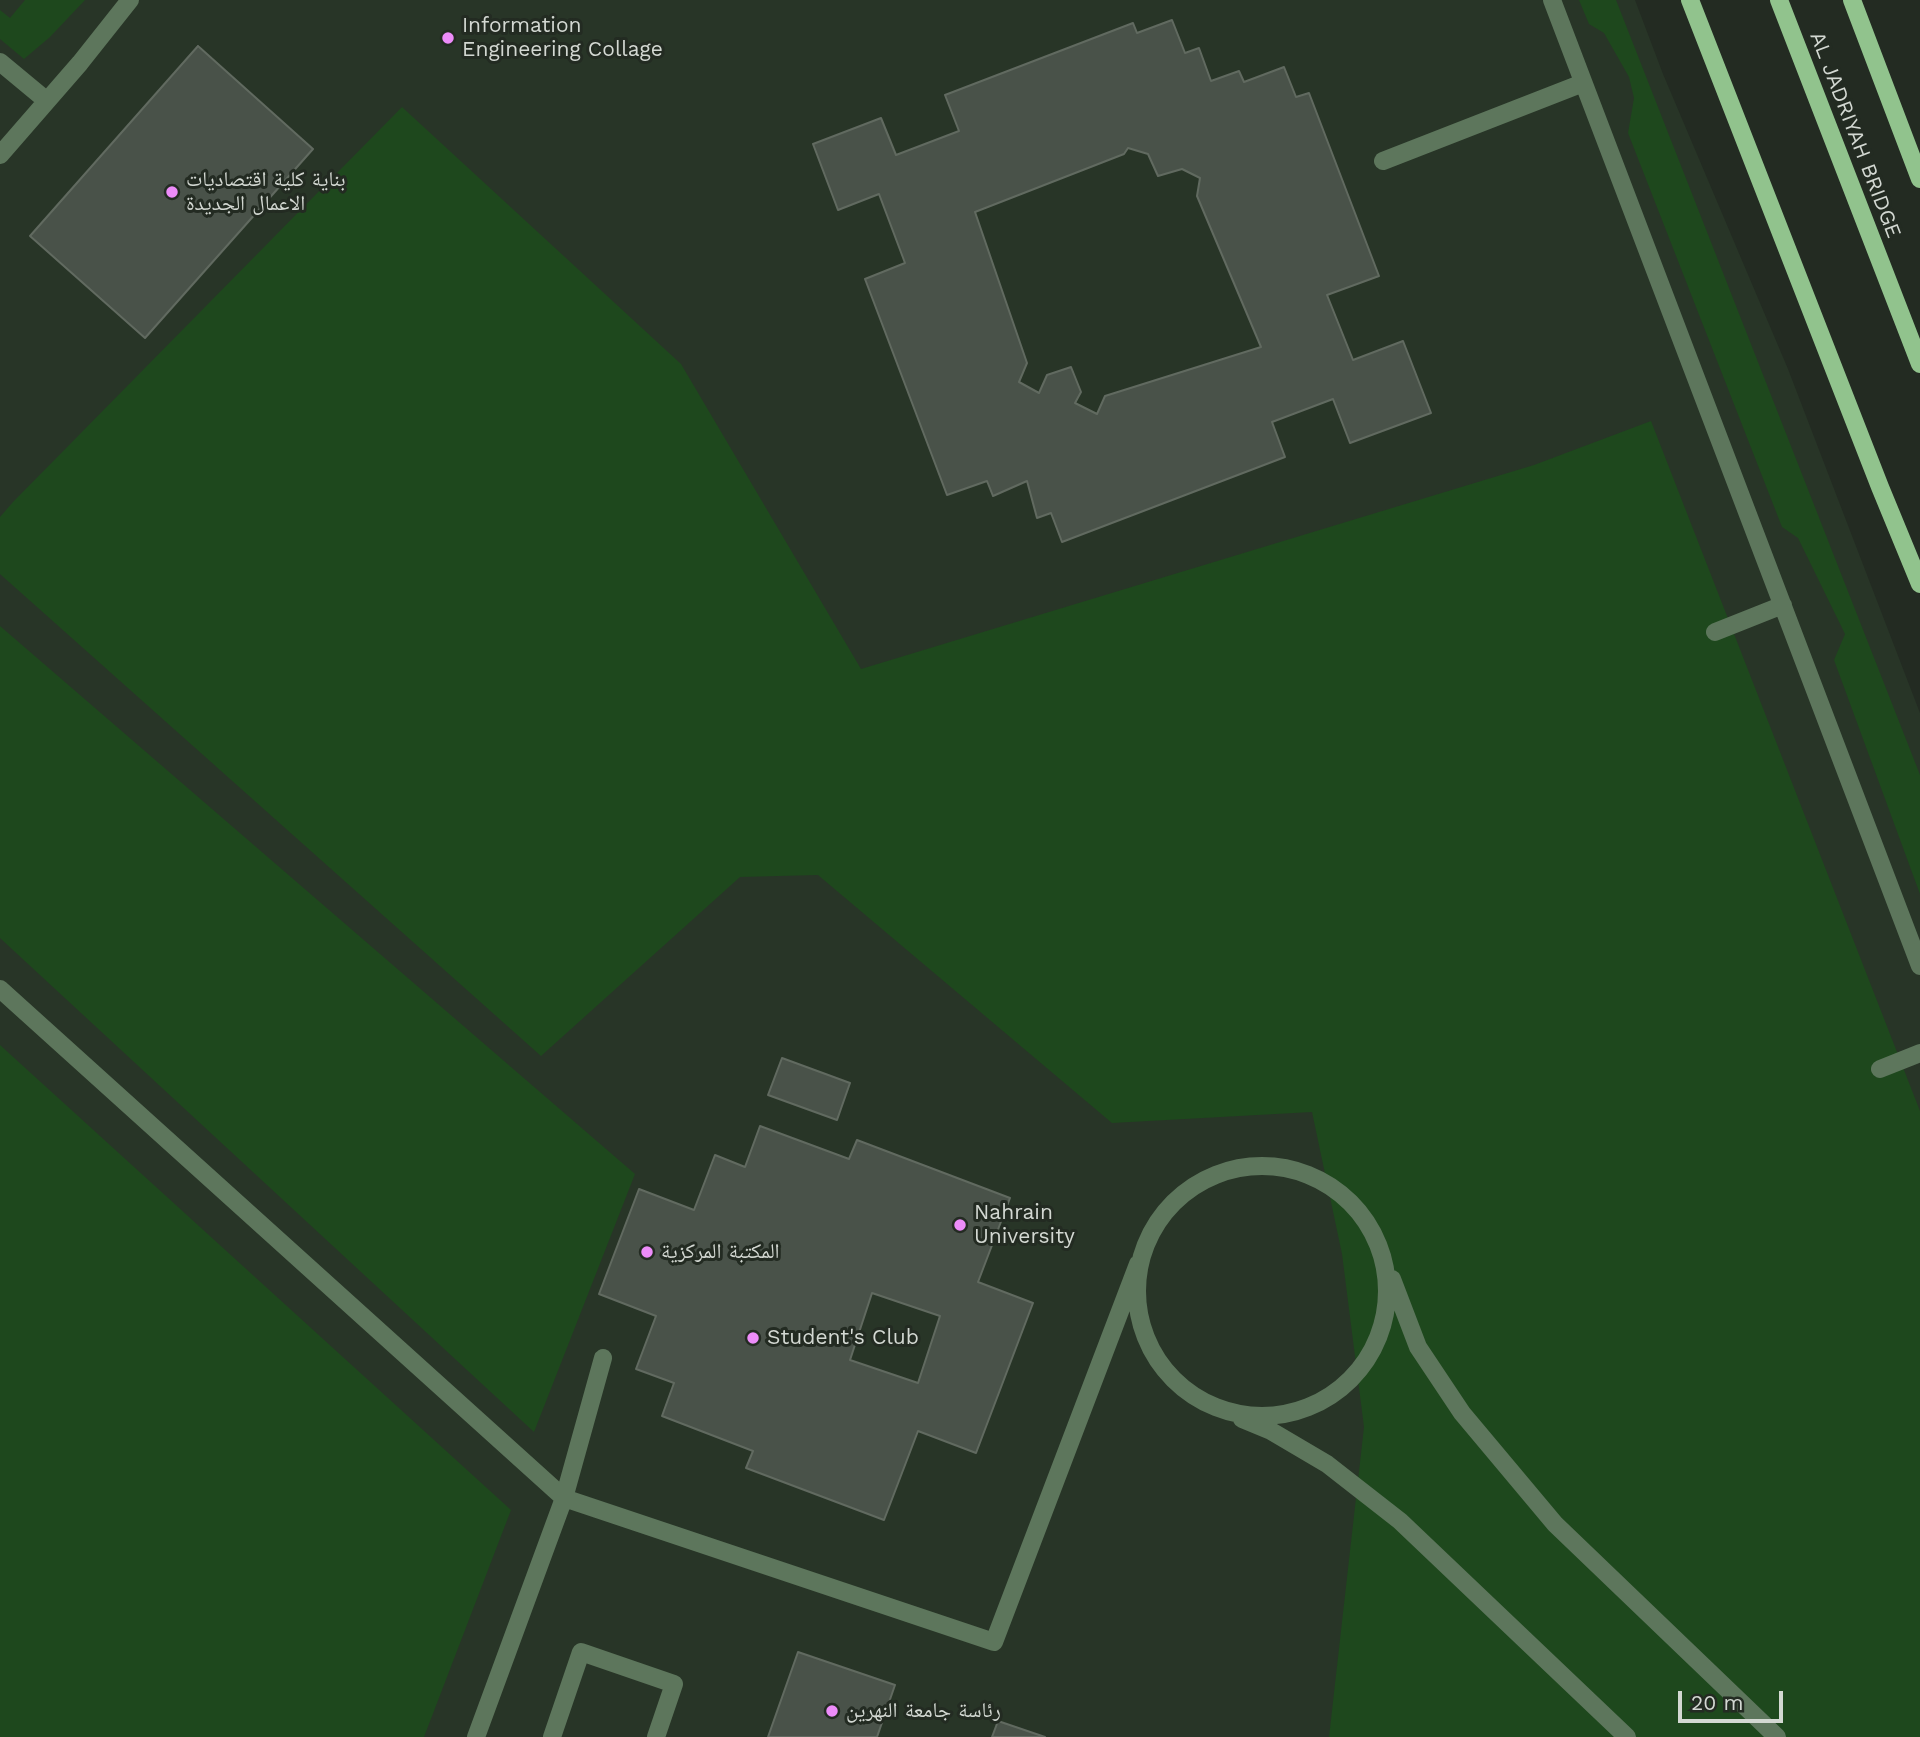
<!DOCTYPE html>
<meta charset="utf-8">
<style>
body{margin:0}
#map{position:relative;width:1920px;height:1737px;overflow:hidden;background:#232b22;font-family:"Work Sans",sans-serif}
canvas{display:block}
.scale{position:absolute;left:1678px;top:1691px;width:105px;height:32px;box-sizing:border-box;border:4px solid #d3d8d2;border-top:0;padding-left:9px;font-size:21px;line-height:24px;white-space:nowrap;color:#d3d8d2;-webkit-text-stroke:5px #232b22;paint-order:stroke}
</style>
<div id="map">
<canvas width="1920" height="1737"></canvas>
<div class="scale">20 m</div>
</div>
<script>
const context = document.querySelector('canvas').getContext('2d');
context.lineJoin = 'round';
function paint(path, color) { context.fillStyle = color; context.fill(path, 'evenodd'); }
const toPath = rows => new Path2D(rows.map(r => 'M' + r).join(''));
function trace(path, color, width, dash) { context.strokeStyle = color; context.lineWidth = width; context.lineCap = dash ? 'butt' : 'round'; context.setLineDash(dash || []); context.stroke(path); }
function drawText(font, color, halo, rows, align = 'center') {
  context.font = font + ' "Work Sans","Noto Naskh Arabic",sans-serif'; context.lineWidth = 6; context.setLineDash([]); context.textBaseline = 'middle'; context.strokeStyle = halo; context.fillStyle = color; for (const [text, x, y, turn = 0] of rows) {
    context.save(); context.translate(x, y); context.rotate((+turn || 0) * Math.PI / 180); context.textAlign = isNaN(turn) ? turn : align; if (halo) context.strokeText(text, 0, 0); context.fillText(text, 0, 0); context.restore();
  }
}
paint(toPath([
 [0,0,1635,0,1663,74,1788,369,1920,713,1920,1737,0,1737]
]), '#283527');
paint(toPath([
 [25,0,85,0,50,37,24,59,0,39,0,10,10,18],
 [1579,0,1616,0,1920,775,1920,894,1834,660,1845,634,1798,538,1782,527,1628,133,1634,98,1629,77,1604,33,1589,24],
 [402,107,681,364,861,669,1534,465,1651,421,1920,1111,1920,1737,1329,1737,1364,1427,1342,1254,1312,1112,1112,1123,818,875,740,877,541,1056,0,574,0,517,13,502],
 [0,626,635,1174,534,1432,0,938],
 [0,1045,511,1510,424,1737,0,1737]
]), '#1e481d');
const building = toPath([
 [1172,20,1185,53,1199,48,1211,81,1239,71,1244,82,1284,67,1296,97,1309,93,1379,276,1327,295,1353,360,1403,341,1431,413,1350,443,1333,399,1272,422,1285,457,1062,542,1051,513,1037,518,1027,481,993,496,987,481,947,495,865,279,905,263,879,194,838,210,813,144,881,118,896,155,959,131,945,95,1133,23,1137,33,1172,20],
 [1128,148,1148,154,1158,176,1182,169,1200,178,1197,196,1261,347,1105,396,1097,414,1075,403,1081,392,1071,367,1047,375,1039,393,1019,382,1027,363,975,212,1124,154,1128,148],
 [198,46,313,149,145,338,30,236,198,46],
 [782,1058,850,1083,837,1120,768,1095,782,1058],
 [760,1126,849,1159,857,1140,1010,1198,978,1282,1033,1303,976,1453,918,1431,884,1520,746,1468,753,1451,662,1416,674,1383,636,1369,656,1316,599,1294,639,1189,694,1210,715,1155,745,1167,760,1126],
 [872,1293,940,1316,918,1383,850,1360,872,1293],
 [798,1652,895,1685,877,1737,768,1737,798,1652],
 [998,1721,1045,1737,992,1737,998,1721]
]);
paint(building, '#495249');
trace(building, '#616a60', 2);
trace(toPath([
 [1552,0,1920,966],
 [0,62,47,101],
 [0,155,80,63,130,0],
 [1383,161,1583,83],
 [1715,632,1783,605],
 [0,989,564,1498,476,1737],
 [1880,1069,1920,1053],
 '1137 1291a125 125 0 1 1 250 0a125 125 0 1 1-250 0Z',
 [1392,1279,1418,1347,1462,1413,1555,1524,1777,1737],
 [603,1358,564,1498,994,1642,1138,1264],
 [1242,1419,1271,1431,1327,1464,1400,1521,1627,1737],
 [552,1737,581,1652,674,1684,656,1737]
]), '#5d765c', 18);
trace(toPath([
 [1690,0,1880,487,1920,584],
 [1779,0,1920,364],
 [1852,0,1920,179]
]), '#91c38d', 18);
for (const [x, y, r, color] of [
 [448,38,7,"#ed8cf9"],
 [172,192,7,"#ed8cf9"],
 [960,1225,7,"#ed8cf9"],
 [647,1252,7,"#ed8cf9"],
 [753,1338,7,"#ed8cf9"],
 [832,1711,7,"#ed8cf9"]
]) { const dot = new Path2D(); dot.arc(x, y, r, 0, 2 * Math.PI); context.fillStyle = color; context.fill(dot); trace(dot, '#232b22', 2.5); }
drawText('21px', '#d3d8d2', '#232b22', [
 ["Information",462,26],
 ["Engineering Collage",462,50],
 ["بناية كلية اقتصاديات",186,180],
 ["الاعمال الجديدة",186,204],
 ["Nahrain",974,1213],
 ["University",974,1237],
 ["المكتبة المركزية",661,1252],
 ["Student's Club",767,1338],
 ["رئاسة جامعة النهرين",846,1711]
], 'left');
drawText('21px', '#d3d8d2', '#232b22', [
 ["AL JADRIYAH BRIDGE",1855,135,69]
]);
</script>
